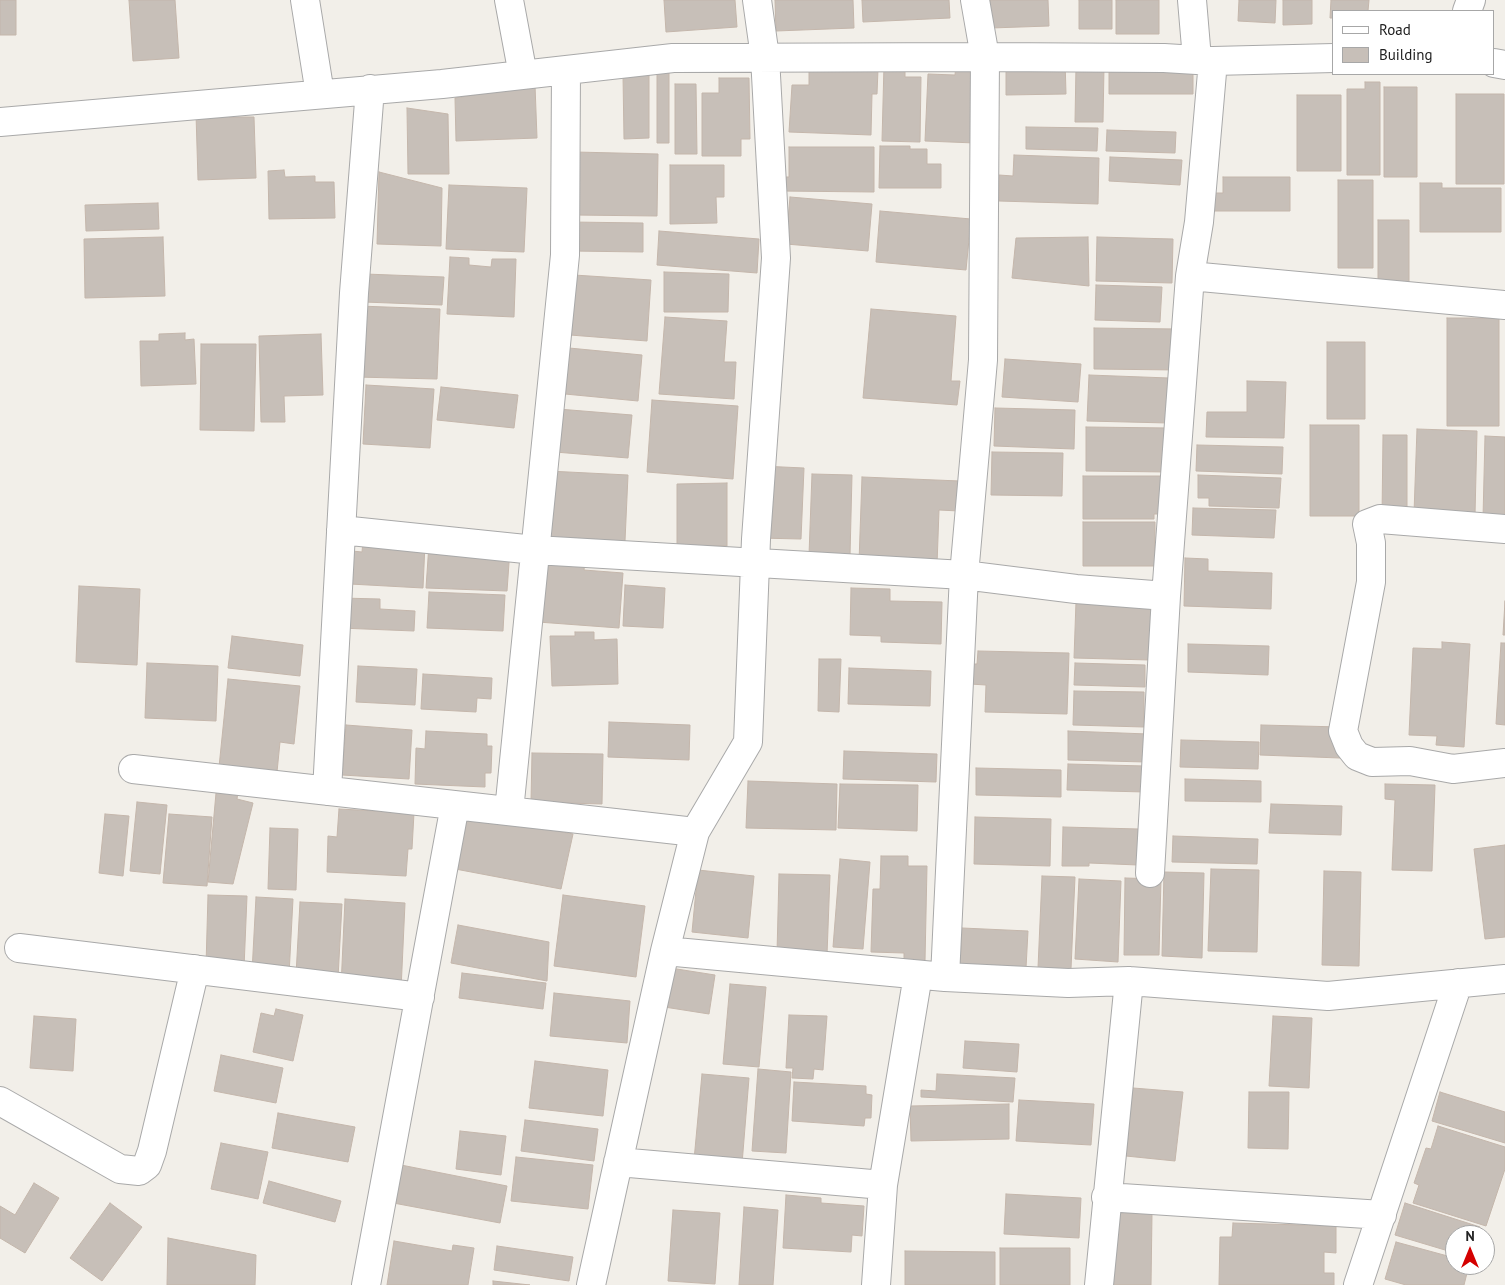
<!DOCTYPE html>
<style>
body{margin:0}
#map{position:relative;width:1505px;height:1285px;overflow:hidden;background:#f2efe9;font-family:"PT Sans",sans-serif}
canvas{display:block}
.legend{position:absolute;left:1332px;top:10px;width:162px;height:65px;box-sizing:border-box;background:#fff;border:1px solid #a7a7a7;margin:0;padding:6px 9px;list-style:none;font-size:15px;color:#222}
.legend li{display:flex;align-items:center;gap:10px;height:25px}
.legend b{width:25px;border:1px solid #a7a7a7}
.north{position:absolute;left:1445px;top:1225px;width:50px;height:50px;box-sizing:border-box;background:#fff;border:1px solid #a7a7a7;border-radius:50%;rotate:0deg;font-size:14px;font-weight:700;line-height:20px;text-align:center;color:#222}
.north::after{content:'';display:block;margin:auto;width:18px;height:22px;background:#d40000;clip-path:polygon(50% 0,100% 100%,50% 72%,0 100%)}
</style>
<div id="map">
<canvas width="1505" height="1285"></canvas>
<ul class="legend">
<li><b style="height:6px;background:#fff"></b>Road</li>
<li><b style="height:14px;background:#c7bfb8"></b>Building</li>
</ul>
<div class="north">N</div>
</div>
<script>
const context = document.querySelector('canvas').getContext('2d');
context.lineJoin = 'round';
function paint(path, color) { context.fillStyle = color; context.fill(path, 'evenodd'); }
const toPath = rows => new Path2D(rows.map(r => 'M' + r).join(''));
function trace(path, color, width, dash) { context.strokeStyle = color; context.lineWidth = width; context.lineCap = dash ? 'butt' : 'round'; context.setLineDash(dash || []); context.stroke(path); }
const building = toPath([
 [0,0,16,0,16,35,0,35,0,0],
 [129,0,175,0,179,58,133,61,129,0],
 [664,0,735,0,737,27,666,32,664,0],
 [775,0,853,0,854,28,776,31,775,0],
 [862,0,949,0,950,18,863,22,862,0],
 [990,0,1048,0,1049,26,991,28,990,0],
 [1079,0,1112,0,1112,29,1079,29,1079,0],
 [1116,0,1159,0,1159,34,1116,34,1116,0],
 [1239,0,1276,0,1275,23,1238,21,1239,0],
 [1283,0,1312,0,1312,24,1283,25,1283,0],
 [1331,0,1369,0,1368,11,1334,11,1334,18,1330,18,1331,0],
 [1065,59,1066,94,1006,95,1006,60,1065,59],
 [956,64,979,65,975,143,925,141,928,74,955,75,956,64],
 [884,65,905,66,905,77,921,77,920,142,882,141,884,65],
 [809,66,878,69,877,94,872,94,871,135,789,132,792,85,809,85,809,66],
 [1076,66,1104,67,1103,122,1075,122,1076,66],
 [657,68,669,68,669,143,657,143,657,68],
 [1109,71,1193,71,1193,94,1109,94,1109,71],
 [623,75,649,75,649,138,624,139,623,75],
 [719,78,749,78,750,139,741,139,741,156,702,156,702,93,719,93,719,78],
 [1365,82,1380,82,1380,175,1347,175,1347,89,1365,89,1365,82],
 [675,84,696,84,697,154,675,154,675,84],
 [535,85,537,138,456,141,455,98,535,85],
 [1384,87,1417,87,1417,177,1384,177,1384,87],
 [1456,94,1504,94,1504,184,1456,184,1456,94],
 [1297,95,1341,95,1341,171,1297,171,1297,95],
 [407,108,448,114,449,174,408,174,407,108],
 [229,112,229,117,254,117,256,178,198,180,196,114,229,112],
 [1026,127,1098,128,1097,151,1026,149,1026,127],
 [1107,130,1176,132,1175,153,1106,151,1107,130],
 [880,146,910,146,910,149,927,149,927,164,941,164,941,188,879,188,880,146],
 [789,147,874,147,874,192,780,191,780,177,789,177,789,147],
 [575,152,658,154,657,216,574,215,575,152],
 [1014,155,1099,158,1098,204,999,201,999,175,1013,176,1014,155],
 [1110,157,1182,160,1180,185,1109,181,1110,157],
 [670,165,724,165,724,197,716,197,717,223,670,224,670,165],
 [284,170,285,177,315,176,315,182,334,182,335,218,269,219,268,171,284,170],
 [379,172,442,188,441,246,377,244,379,172],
 [1223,177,1290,177,1290,211,1213,211,1213,193,1223,193,1223,177],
 [1338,180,1373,180,1373,268,1338,268,1338,180],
 [1420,183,1442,183,1442,188,1501,188,1501,232,1420,232,1420,183],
 [449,185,527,188,524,252,446,249,449,185],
 [790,197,872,204,868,251,786,244,790,197],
 [158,203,159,229,86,231,85,205,158,203],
 [880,211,971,219,966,270,876,262,880,211],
 [1378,220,1409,220,1409,290,1378,290,1378,220],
 [571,222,643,223,643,252,571,251,571,222],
 [659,231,759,239,757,273,657,265,659,231],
 [163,237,165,296,85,298,84,239,163,237],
 [1088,237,1089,286,1012,278,1016,238,1088,237],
 [1097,237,1173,239,1172,283,1096,281,1097,237],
 [450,257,469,258,469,265,491,267,492,259,516,259,514,317,447,314,450,257],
 [664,272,729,274,728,312,664,312,664,272],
 [365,274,444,277,442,305,364,302,365,274],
 [574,275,651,280,647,341,570,335,574,275],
 [1096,285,1162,287,1160,322,1095,320,1096,285],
 [359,306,440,309,437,379,356,377,359,306],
 [871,309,956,316,951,381,960,381,957,405,863,398,871,309],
 [665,317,727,321,724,362,736,362,734,399,659,394,665,317],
 [1447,318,1499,318,1499,426,1447,426,1447,318],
 [1094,328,1178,329,1177,370,1094,369,1094,328],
 [185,333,185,340,194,339,196,384,141,386,140,341,159,341,159,334,185,333],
 [321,334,323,395,284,396,285,422,261,422,259,336,321,334],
 [1327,342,1365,342,1365,419,1327,419,1327,342],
 [201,344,256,344,254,431,200,430,201,344],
 [569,348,642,355,638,401,565,394,569,348],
 [1005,359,1081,364,1078,402,1002,397,1005,359],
 [1089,375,1169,378,1168,423,1087,421,1089,375],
 [1247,381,1286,382,1284,438,1206,437,1207,412,1247,412,1247,381],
 [366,385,434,389,430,448,363,444,366,385],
 [441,387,518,395,514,428,437,420,441,387],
 [652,400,738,406,733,479,647,472,652,400],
 [995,408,1075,410,1074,449,994,446,995,408],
 [558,409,632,415,628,458,555,452,558,409],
 [1310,425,1359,425,1359,516,1310,516,1310,425],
 [1086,427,1169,428,1168,472,1086,471,1086,427],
 [1417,429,1477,431,1475,515,1414,513,1417,429],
 [1383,435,1407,435,1407,518,1382,518,1383,435],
 [1485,436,1505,437,1505,518,1483,518,1485,436],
 [1197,445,1283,447,1282,474,1196,471,1197,445],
 [992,452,1063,453,1062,496,991,495,992,452],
 [761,466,804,468,801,539,758,538,761,466],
 [548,471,628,475,625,541,545,537,548,471],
 [812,474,852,475,850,556,809,555,812,474],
 [1198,475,1281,478,1279,508,1209,506,1209,498,1198,498,1198,475],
 [1083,476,1164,476,1164,514,1154,514,1154,519,1083,519,1083,476],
 [862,477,960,481,959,511,939,510,937,565,859,562,862,477],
 [727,483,727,546,677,546,677,484,727,483],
 [1193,508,1276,510,1274,538,1192,535,1193,508],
 [1083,522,1155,522,1155,566,1083,566,1083,522],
 [363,541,425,544,423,588,350,584,352,551,362,552,363,541],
 [429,544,510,549,507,591,426,588,429,544],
 [544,558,585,561,584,570,623,573,619,628,538,622,544,558],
 [1185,558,1208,559,1208,571,1272,573,1271,609,1184,606,1185,558],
 [625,585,665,588,663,628,623,626,625,585],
 [79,586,140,589,137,665,76,662,79,586],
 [851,588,890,589,890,601,942,602,941,644,881,642,881,636,850,635,851,588],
 [429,592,505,595,503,631,427,628,429,592],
 [341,598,380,599,380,609,415,611,414,631,340,628,341,598],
 [1505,601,1505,635,1503,635,1505,601],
 [1076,602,1151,604,1150,660,1074,658,1076,602],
 [575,632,594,632,594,640,617,639,618,684,552,686,550,636,575,636,575,632],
 [232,636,303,645,300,676,228,668,232,636],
 [1442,642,1470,644,1464,747,1436,745,1437,736,1409,735,1413,648,1442,649,1442,642],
 [1501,643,1505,643,1505,725,1496,724,1501,643],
 [1188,644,1269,646,1268,675,1188,672,1188,644],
 [978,651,1069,653,1067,714,985,712,986,685,970,684,971,664,977,664,978,651],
 [819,659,841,659,839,712,818,711,819,659],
 [147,663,218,666,216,721,145,718,147,663],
 [1075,663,1145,665,1145,687,1074,685,1075,663],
 [358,666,417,669,415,705,356,702,358,666],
 [849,668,931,671,930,706,848,704,849,668],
 [423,674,492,678,491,699,477,698,476,712,421,709,423,674],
 [228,679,300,686,294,744,280,742,277,772,219,767,228,679],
 [1074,691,1144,692,1144,727,1073,725,1074,691],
 [609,722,690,725,689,760,608,757,609,722],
 [346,725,412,730,409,779,342,775,346,725],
 [1261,725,1341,727,1340,758,1260,755,1261,725],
 [426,731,487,734,487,746,492,746,491,773,485,773,485,787,415,784,416,748,425,749,426,731],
 [1068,731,1148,734,1146,762,1068,760,1068,731],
 [1181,740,1259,742,1258,769,1180,767,1181,740],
 [844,751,937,754,936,782,843,779,844,751],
 [532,753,603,754,602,804,531,802,532,753],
 [1068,764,1145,766,1145,792,1067,790,1068,764],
 [976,768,1061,770,1061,797,976,795,976,768],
 [1185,779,1261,781,1261,802,1185,801,1185,779],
 [748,781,837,784,836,830,746,828,748,781],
 [217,782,239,784,237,799,253,803,233,884,208,882,217,782],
 [840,784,918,785,917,831,838,828,840,784],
 [1385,784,1435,785,1432,871,1392,870,1395,800,1385,799,1385,784],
 [137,802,167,805,160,874,130,871,137,802],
 [1271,804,1342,806,1341,835,1269,833,1271,804],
 [339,809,414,813,412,849,408,849,406,876,327,872,328,836,337,837,339,809],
 [461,812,573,834,561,889,450,868,461,812],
 [105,814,129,816,123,876,99,873,105,814],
 [169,814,212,817,207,886,163,883,169,814],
 [975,817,1051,819,1050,866,974,864,975,817],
 [1063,827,1139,829,1138,865,1089,863,1089,866,1062,866,1063,827],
 [270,828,298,829,296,890,268,889,270,828],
 [1173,836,1258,839,1257,864,1172,862,1173,836],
 [1505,845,1505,937,1485,939,1474,849,1505,845],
 [881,856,908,856,908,866,927,866,925,961,904,960,904,953,871,952,873,889,880,889,881,856],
 [840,859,870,862,863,949,833,947,840,859],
 [1211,869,1259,870,1257,952,1208,951,1211,869],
 [698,870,754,876,748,938,692,932,698,870],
 [1324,871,1361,872,1359,966,1322,965,1324,871],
 [1164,872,1204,873,1202,958,1162,956,1164,872],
 [779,874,830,875,827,955,777,953,779,874],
 [1042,876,1075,877,1071,969,1038,968,1042,876],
 [1125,878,1161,879,1159,955,1124,955,1125,878],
 [1079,879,1121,881,1118,962,1075,959,1079,879],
 [208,895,247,896,244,968,206,966,208,895],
 [563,895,645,906,636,977,554,966,563,895],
 [256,897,293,899,289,975,252,972,256,897],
 [345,899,405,903,401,990,341,987,345,899],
 [300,902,342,904,338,978,296,975,300,902],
 [458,925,549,942,547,981,451,963,458,925],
 [962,928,1028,931,1026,968,960,965,962,928],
 [664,967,715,975,709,1014,658,1006,664,967],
 [462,973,546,983,543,1009,459,998,462,973],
 [730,984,766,987,759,1067,723,1064,730,984],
 [554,993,630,1001,627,1043,550,1036,554,993],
 [276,1009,303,1015,293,1061,253,1052,261,1013,274,1016,276,1009],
 [789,1015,827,1016,823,1070,814,1069,813,1079,792,1078,793,1068,786,1068,789,1015],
 [34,1016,76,1019,73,1071,30,1068,34,1016],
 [1273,1016,1312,1018,1309,1088,1269,1086,1273,1016],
 [965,1041,1019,1044,1017,1072,963,1068,965,1041],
 [221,1055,283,1068,276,1103,214,1091,221,1055],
 [535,1061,608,1070,603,1116,529,1108,535,1061],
 [758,1069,791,1072,786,1153,752,1151,758,1069],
 [702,1074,749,1078,742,1164,694,1160,702,1074],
 [937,1074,1015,1078,1013,1102,921,1097,921,1090,936,1091,937,1074],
 [794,1082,866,1086,866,1094,872,1095,871,1118,865,1118,864,1126,792,1121,794,1082],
 [1133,1088,1183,1092,1175,1161,1126,1156,1128,1138,1121,1137,1124,1110,1130,1111,1133,1088],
 [1249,1092,1289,1092,1288,1149,1248,1148,1249,1092],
 [1440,1092,1505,1112,1505,1143,1432,1121,1440,1092],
 [1019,1100,1094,1104,1091,1145,1016,1141,1019,1100],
 [1009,1104,1009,1139,911,1141,910,1106,1009,1104],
 [278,1113,355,1127,348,1162,272,1148,278,1113],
 [525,1120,598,1129,594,1161,521,1151,525,1120],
 [1438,1126,1505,1147,1505,1169,1486,1226,1413,1203,1419,1185,1414,1183,1426,1148,1431,1149,1438,1126],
 [460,1131,506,1136,501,1175,456,1169,460,1131],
 [221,1143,268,1152,258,1199,211,1189,221,1143],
 [516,1157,593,1165,588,1209,511,1201,516,1157],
 [396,1164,507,1186,500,1223,388,1202,396,1164],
 [269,1181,341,1201,335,1222,263,1203,269,1181],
 [34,1183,59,1198,25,1253,0,1238,0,1206,15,1215,34,1183],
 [1006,1194,1081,1198,1079,1238,1004,1234,1006,1194],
 [786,1195,821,1198,821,1203,864,1206,862,1236,852,1235,851,1252,783,1248,786,1195],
 [110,1203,142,1227,102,1281,70,1258,110,1203],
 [1405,1203,1480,1227,1478,1235,1455,1235,1455,1253,1395,1235,1405,1203],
 [744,1207,778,1210,773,1285,739,1285,744,1207],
 [673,1210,720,1213,715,1284,668,1281,673,1210],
 [1113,1212,1152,1213,1151,1285,1112,1285,1113,1212],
 [1233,1223,1336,1226,1336,1253,1324,1252,1324,1273,1334,1273,1334,1285,1219,1285,1220,1237,1232,1237,1233,1223],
 [168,1238,256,1255,255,1285,167,1285,168,1238],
 [394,1241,452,1251,453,1245,474,1248,468,1285,387,1285,394,1241],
 [1396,1242,1455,1258,1455,1265,1469,1265,1464,1285,1406,1285,1385,1279,1396,1242],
 [497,1246,573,1257,569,1281,494,1270,497,1246],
 [1000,1248,1070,1248,1070,1285,1000,1285,1000,1248],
 [905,1251,995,1252,995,1285,905,1285,905,1251],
 [493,1281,530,1285,493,1285,493,1281]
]);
paint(building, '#c7bfb8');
trace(building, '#c4b6ab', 1);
const street = toPath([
 [305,0,320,94],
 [509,0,523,75],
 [1192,0,1197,59],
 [1467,11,1471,0],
 [1494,63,1505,65],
 [0,122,442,84,673,58,985,57,1164,58,1213,61,1334,58],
 [1190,276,1505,305],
 [1505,529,1380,519,1367,524,1371,543,1371,582,1343,731,1349,746,1357,756,1372,762,1410,761,1453,769,1505,763],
 [341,530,535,550,964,575,1076,589,1166,596],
 [133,769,695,832,665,951,945,977,1068,983,1129,981,1328,996,1505,979],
 [327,791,354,293,370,89],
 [509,811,565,255,566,70],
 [695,832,748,742,756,539,776,258,765,57,757,0],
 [1150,873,1166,596,1190,276,1199,222,1213,61],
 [19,948,420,997],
 [945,977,964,575,983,360,985,57,975,0],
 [0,1101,120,1169,139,1171,147,1165,152,1151,195,969],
 [618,1162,883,1185],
 [1106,1197,1382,1215],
 [366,1285,455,805],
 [591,1285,665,951],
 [876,1285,883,1185,918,975],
 [1099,1285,1129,981],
 [1358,1285,1458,983]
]);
trace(street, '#a9a9a9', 30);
trace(street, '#fff', 28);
</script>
